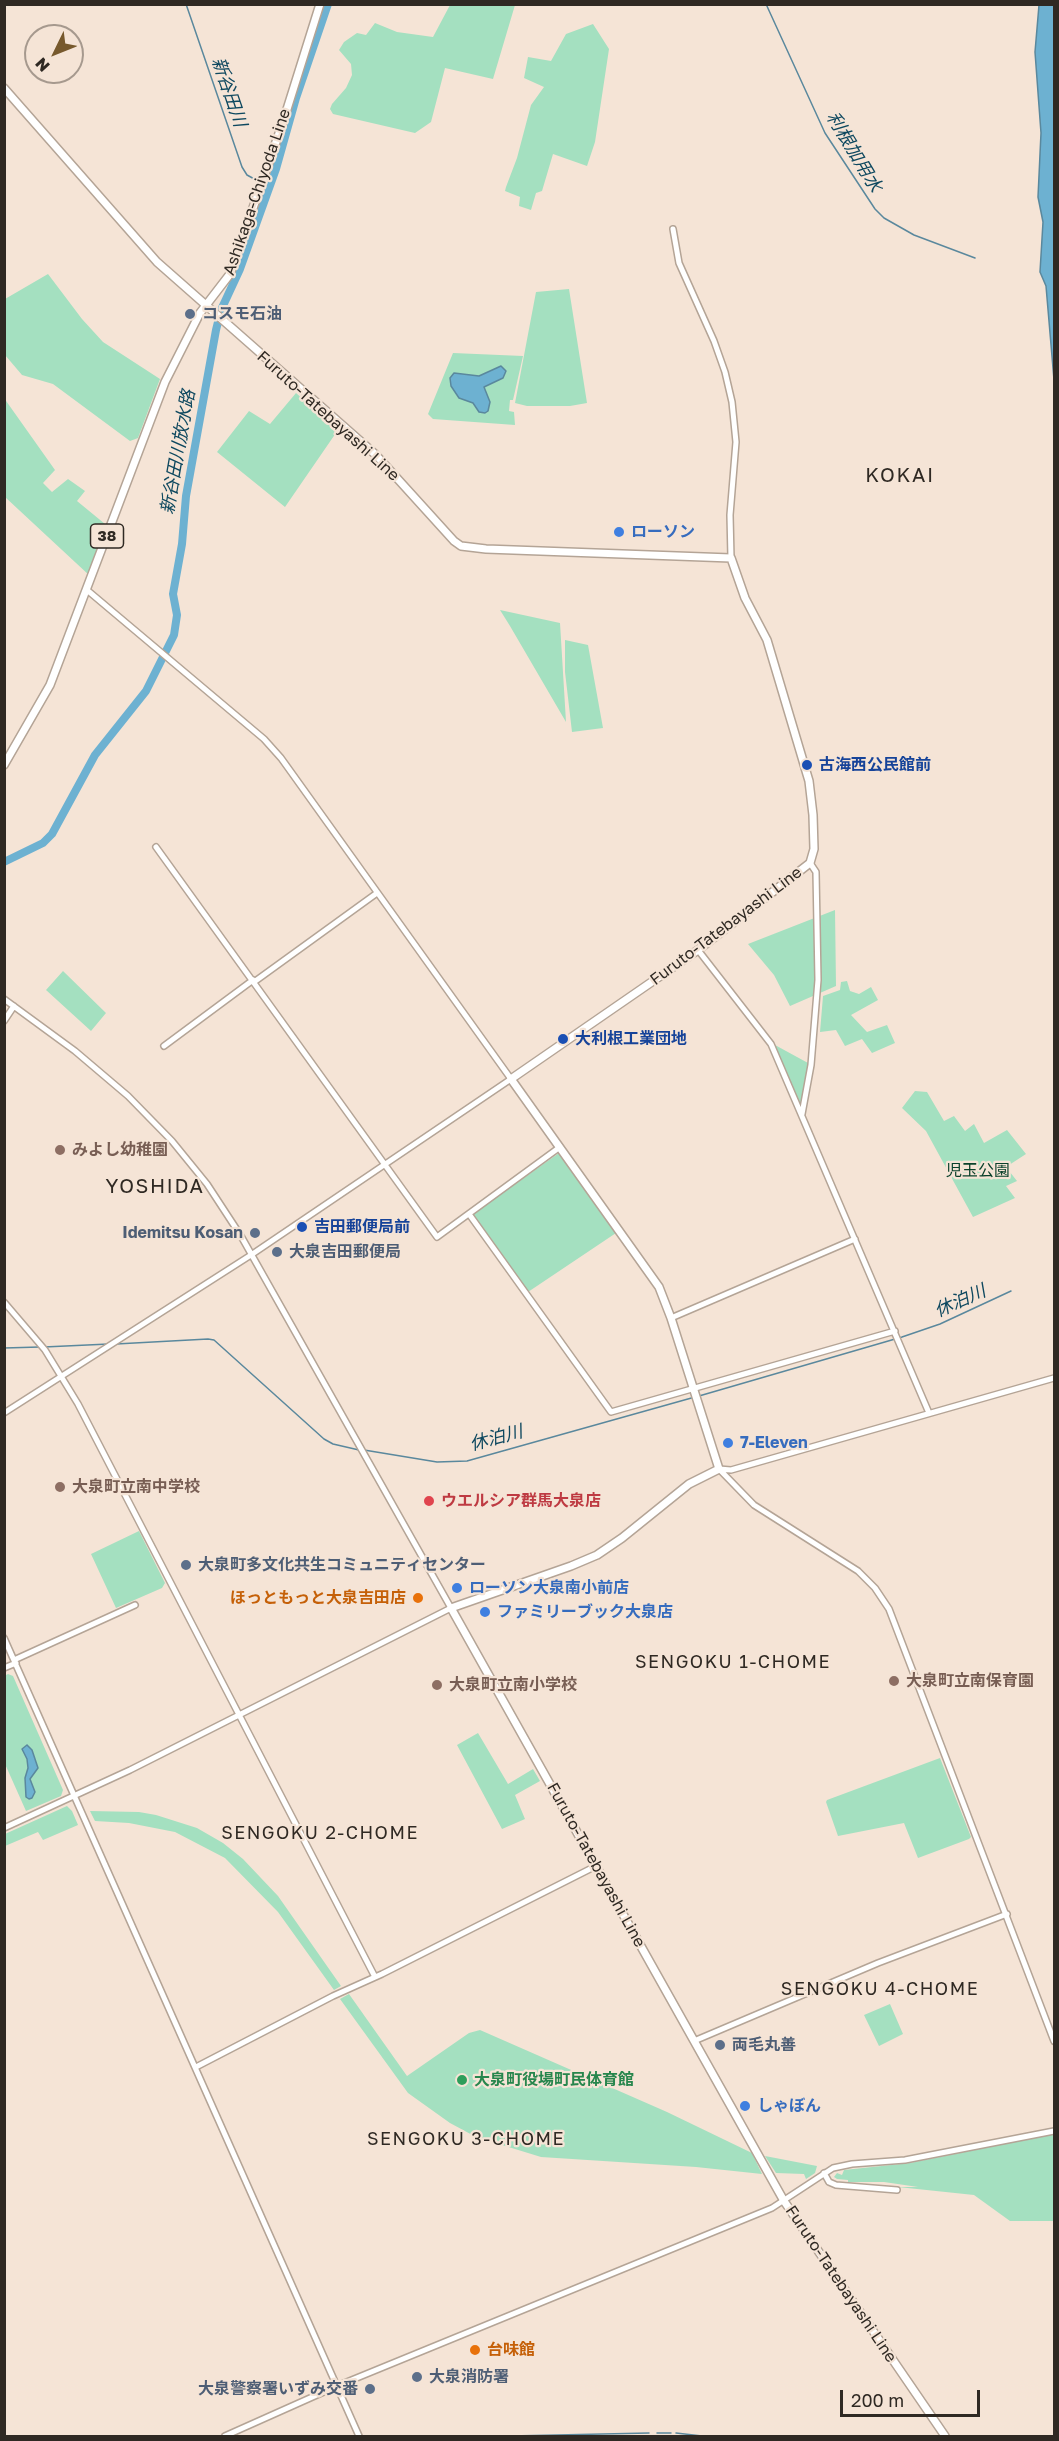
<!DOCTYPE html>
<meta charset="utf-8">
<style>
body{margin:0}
#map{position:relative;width:1059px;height:2441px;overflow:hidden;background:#f5e4d6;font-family:"Golos Text",sans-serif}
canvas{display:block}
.frame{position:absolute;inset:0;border:6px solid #2f2923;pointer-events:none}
.north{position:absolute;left:24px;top:24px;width:60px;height:60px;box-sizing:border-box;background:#f5e4d6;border:2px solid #a6998e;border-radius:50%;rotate:227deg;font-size:16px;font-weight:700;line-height:24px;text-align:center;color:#2f2923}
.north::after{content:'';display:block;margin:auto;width:21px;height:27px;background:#77592d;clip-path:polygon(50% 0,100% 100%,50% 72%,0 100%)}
.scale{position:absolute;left:840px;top:2390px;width:140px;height:27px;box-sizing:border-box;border:3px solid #2f2923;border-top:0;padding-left:8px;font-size:18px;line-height:21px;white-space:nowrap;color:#2f2923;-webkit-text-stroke:4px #f5e4d6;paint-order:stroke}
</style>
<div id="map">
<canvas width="1059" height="2441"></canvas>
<div class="frame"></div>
<div class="north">N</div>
<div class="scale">200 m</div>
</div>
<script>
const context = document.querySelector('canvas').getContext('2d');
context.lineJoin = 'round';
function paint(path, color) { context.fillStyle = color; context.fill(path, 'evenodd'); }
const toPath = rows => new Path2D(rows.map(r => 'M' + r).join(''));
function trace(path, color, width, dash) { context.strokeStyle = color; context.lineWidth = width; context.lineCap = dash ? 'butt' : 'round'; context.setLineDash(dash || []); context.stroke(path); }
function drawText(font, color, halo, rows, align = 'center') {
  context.font = font + ' "Golos Text","Noto Sans JP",sans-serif'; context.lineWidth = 4.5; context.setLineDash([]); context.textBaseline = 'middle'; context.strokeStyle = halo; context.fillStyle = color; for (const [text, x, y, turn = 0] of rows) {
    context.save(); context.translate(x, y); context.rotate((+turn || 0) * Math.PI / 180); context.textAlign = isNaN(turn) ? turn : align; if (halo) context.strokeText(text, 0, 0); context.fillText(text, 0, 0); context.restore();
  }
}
paint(toPath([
 [450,5,515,5,493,79,445,68,431,122,415,133,333,114,330,109,332,104,346,88,352,75,351,64,339,50,344,42,357,33,366,35,375,23,397,32,433,37],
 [593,24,609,49,595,142,587,166,553,154,542,191,536,193,531,210,519,206,520,197,505,191,506,187,517,158,531,105,544,87,524,78,528,57,551,61,566,34],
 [48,274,82,319,103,342,160,379,138,438,130,441,53,384,22,375,5,355,5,299],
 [569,289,587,403,570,406,527,406,515,403,536,292],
 [453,353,523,356,513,400,510,400,509,411,514,412,515,425,433,419,428,414],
 [296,393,338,430,285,507,217,452,249,411,270,424],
 [4,398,55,470,43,483,52,492,68,479,85,491,77,501,105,524,90,576,5,497],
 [500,610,560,623,566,722,510,626],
 [565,640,588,645,603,728,572,732,565,672],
 [835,910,836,986,790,1006,774,975,748,944],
 [63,971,106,1013,91,1031,46,990],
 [847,981,850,991,859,994,871,987,878,1000,851,1015,867,1032,887,1025,895,1043,872,1053,862,1039,845,1046,836,1030,820,1032,823,996,840,990,841,982],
 [775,1045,808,1063,800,1111],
 [915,1091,927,1092,944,1121,954,1116,965,1131,974,1124,984,1143,1007,1130,1026,1154,1006,1167,1017,1181,1006,1186,1015,1198,973,1217,926,1131,902,1108],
 [559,1153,616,1233,528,1292,473,1214],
 [139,1531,165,1583,162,1588,116,1608,91,1554],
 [8,1674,13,1676,63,1790,61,1796,26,1811,5,1764,4,1676],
 [478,1733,508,1784,533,1769,540,1781,515,1795,525,1819,502,1829,457,1745],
 [940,1758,971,1837,969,1839,918,1858,904,1823,838,1836,826,1802,827,1800],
 [67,1806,72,1811,78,1825,43,1840,38,1832,5,1846,5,1834],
 [90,1811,139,1812,156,1815,197,1828,223,1843,243,1859,278,1896,341,1986,334,1990,278,1912,225,1858,175,1832,129,1823,95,1821],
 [349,1994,407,2076,469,2033,480,2030,667,2112,752,2153,762,2174,696,2167,541,2157,476,2137,450,2123,408,2093,340,1999],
 [890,2004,903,2034,879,2046,864,2015],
 [1054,2134,1054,2221,1010,2221,974,2195,898,2187,918,2187,884,2182,848,2182,848,2180,837,2179,834,2177,837,2173,842,2175,844,2170,910,2163],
 [765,2156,817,2166,815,2173,806,2179,804,2174,776,2173]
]), '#a4e0c0');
const water = toPath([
 [1039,5,1054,5,1054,380,1046,286,1040,272,1043,222,1038,197,1041,133,1035,52,1039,5],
 [501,366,506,371,503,378,484,387,490,402,488,411,485,413,479,412,473,403,459,398,451,386,450,378,454,373,479,376,501,366],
 [27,1745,32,1750,38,1768,30,1779,35,1792,32,1798,29,1799,26,1797,25,1778,28,1768,27,1759,22,1749,27,1745]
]);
paint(water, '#6db1d1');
trace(water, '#5a889d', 1.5);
trace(toPath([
 [186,4,242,167,247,175,258,181],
 [766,4,825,133,875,209,884,218,914,235,975,258],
 [116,1344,208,1339,214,1340,324,1439,333,1444,359,1450],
 [44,1347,109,1344],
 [4,1348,40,1347],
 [699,1396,902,1337,940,1324,1011,1291],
 [364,1450,437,1462,467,1461,695,1397],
 [657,2433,671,2433],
 [676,2433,702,2436],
 [510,2436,649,2433]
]), '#5a889d', 1.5);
trace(toPath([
 [4,862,43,843,52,834,95,755,146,691,174,635,177,615,173,594,182,544,186,496,216,330,221,310,240,269,276,169,296,98,328,4]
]), '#6db1d1', 8);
const minor = toPath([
 [673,229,679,263,714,341,725,372,732,402,736,442,730,515,731,558],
 [156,847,437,1237,560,1147],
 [698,950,771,1044,929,1413],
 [254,982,377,893],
 [4,999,75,1051,128,1096,172,1141,207,1184,241,1236,451,1608,130,1770,4,1828],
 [4,1021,14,1006],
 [164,1046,253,980],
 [802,1114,811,1065,818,980,816,872,810,863],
 [469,1214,611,1412,895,1331],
 [4,1302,45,1350,78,1404,375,1977],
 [671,1318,855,1239],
 [4,1413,251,1255,511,1079,281,758,264,739,87,590],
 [719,1469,754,1505,858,1571,875,1588,889,1609,1054,2041],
 [719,1469,731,1470,1054,1378],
 [4,1638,359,2436],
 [14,1660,135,1605],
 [4,1668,16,1663],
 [694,2041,878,1963,1007,1914],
 [196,2067,333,1996,382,1974,596,1866],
 [824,2173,829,2182,836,2185,897,2190],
 [225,2436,337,2386,772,2208,833,2168,852,2164,905,2160,1054,2131]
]);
const major = toPath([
 [4,88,157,262,376,455,454,541,461,546,486,549,731,558,745,598,767,640,809,781,813,815,814,849,810,863,698,950,511,1079,659,1287,671,1318,719,1469,689,1484,622,1538,597,1555,571,1566,451,1608,784,2201,945,2436],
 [4,765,50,685,165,382,200,313,230,274,283,122,320,4]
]);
trace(minor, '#b4a496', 8);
trace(major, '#b4a496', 10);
trace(minor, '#fff', 5);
trace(major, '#fff', 7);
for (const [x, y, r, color] of [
 [190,314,6,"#5c6f8a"],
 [619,532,6,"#3f7fe0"],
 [807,765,6,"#1a4fb4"],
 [563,1039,6,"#1a4fb4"],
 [60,1150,6,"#8d6e63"],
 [302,1227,6,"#1a4fb4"],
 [255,1233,6,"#5c6f8a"],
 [277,1252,6,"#5c6f8a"],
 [728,1443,6,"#3f7fe0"],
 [60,1487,6,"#8d6e63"],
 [429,1501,6,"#e0444e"],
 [186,1565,6,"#5c6f8a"],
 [457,1588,6,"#3f7fe0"],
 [418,1598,6,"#e8710a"],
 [485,1612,6,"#3f7fe0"],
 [894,1681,6,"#8d6e63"],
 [437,1685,6,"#8d6e63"],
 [720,2045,6,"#5c6f8a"],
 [462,2080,6,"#2e9e5b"],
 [745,2106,6,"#3f7fe0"],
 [475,2350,6,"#e8710a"],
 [417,2377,6,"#5c6f8a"],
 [370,2389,6,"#5c6f8a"]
]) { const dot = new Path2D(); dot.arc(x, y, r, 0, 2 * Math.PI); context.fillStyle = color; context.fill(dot); trace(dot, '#f5e4d6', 2); }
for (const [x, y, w] of [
 [107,536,33]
]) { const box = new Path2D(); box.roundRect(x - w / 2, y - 12, w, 24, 4.5); context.fillStyle = '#f5e4d6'; context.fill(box); trace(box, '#2f2923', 1.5); }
drawText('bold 15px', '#2f2923', null, [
 ["38",107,536]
]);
drawText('16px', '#2f2923', '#f5e4d6', [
 ["Ashikaga-Chiyoda Line",257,192,-71],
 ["Furuto-Tatebayashi Line",328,416,42],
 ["Furuto-Tatebayashi Line",726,926,-37],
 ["Furuto-Tatebayashi Line",596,1865,61],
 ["Furuto-Tatebayashi Line",841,2284,56]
]);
drawText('bold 16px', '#4e5e75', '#f5e4d6', [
 ["コスモ石油",202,314],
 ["Idemitsu Kosan",243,1233,"right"],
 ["大泉吉田郵便局",289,1252],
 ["大泉町多文化共生コミュニティセンター",198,1565],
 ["両毛丸善",732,2045],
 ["大泉消防署",429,2377],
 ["大泉警察署いずみ交番",358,2389,"right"]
], 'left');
drawText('bold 16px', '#366cbe', '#f5e4d6', [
 ["ローソン",631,532],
 ["7-Eleven",740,1443],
 ["ローソン大泉南小前店",469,1588],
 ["ファミリーブック大泉店",497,1612],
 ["しゃぼん",757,2106]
], 'left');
drawText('bold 16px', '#164399', '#f5e4d6', [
 ["古海西公民館前",819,765],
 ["大利根工業団地",575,1039],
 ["吉田郵便局前",314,1227]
], 'left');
drawText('bold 16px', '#785e54', '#f5e4d6', [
 ["みよし幼稚園",72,1150],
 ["大泉町立南中学校",72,1487],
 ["大泉町立南保育園",906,1681],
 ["大泉町立南小学校",449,1685]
], 'left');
drawText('16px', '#0a412b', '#f5e4d6', [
 ["児玉公園",978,1171]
]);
drawText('bold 16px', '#be3a42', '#f5e4d6', [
 ["ウエルシア群馬大泉店",441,1501]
], 'left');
drawText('bold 16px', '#c56008', '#f5e4d6', [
 ["ほっともっと大泉吉田店",406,1598],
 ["台味館",487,2350,"left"]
], 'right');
drawText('bold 16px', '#27864d', '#f5e4d6', [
 ["大泉町役場町民体育館",474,2080]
], 'left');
drawText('italic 18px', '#0e485f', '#f5e4d6', [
 ["新谷田川",229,92,71],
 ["利根加用水",854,152,59],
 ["新谷田川放水路",178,452,-80],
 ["休泊川",960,1301,-24],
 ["休泊川",496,1438,-15]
]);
context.letterSpacing = '1.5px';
drawText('18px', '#2f2923', '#f5e4d6', [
 ["SENGOKU 1-CHOME",733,1662],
 ["SENGOKU 2-CHOME",320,1833],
 ["SENGOKU 4-CHOME",880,1989],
 ["SENGOKU 3-CHOME",466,2139]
]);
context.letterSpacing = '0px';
context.letterSpacing = '1.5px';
drawText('20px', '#2f2923', '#f5e4d6', [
 ["KOKAI",900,476],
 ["YOSHIDA",155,1187]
]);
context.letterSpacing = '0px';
</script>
